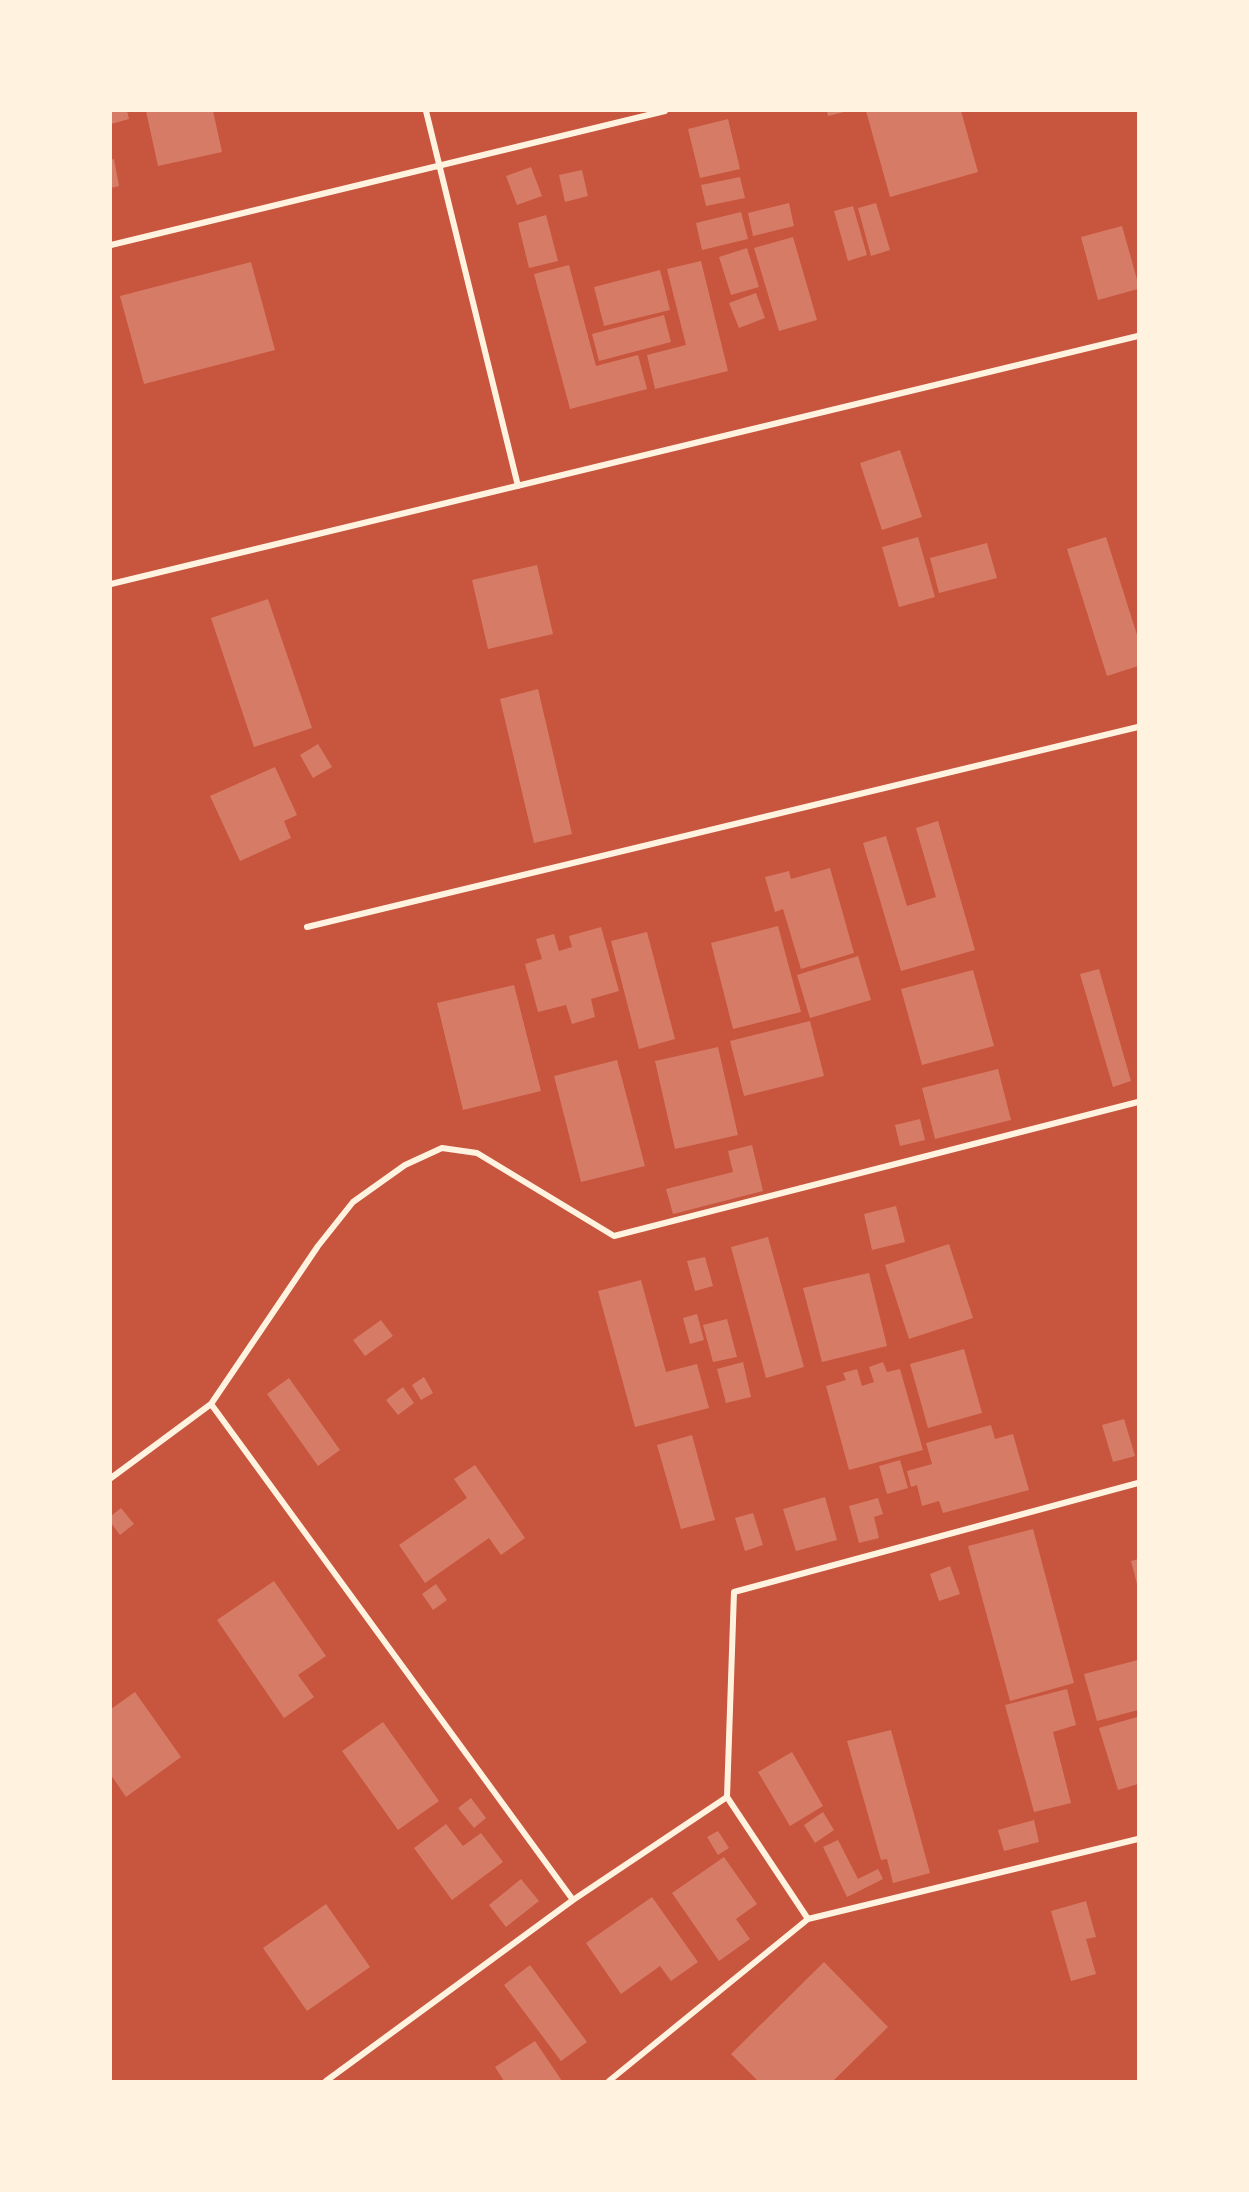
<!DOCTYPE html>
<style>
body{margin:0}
#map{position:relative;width:1249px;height:2192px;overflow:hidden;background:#c8553d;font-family:Cabin,sans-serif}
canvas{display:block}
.frame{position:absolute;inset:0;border:112px solid #fff3e0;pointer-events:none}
</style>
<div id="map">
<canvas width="1249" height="2192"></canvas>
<div class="frame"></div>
</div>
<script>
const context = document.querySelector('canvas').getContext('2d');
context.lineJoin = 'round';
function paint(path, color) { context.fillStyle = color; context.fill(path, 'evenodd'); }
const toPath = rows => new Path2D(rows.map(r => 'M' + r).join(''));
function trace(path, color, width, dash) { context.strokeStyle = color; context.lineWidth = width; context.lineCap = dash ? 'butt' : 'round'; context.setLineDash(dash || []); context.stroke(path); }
paint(toPath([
 [111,111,127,111,129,119,111,124],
 [146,111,213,111,222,152,158,166],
 [827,111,844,111,844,112,828,116],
 [866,111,961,111,978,172,890,197],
 [728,119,740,169,700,178,688,129],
 [114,159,119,186,111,188,111,160],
 [531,167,542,196,517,205,506,176],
 [582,170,588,196,565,202,559,175],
 [740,177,745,198,706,206,701,185],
 [789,203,794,226,753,236,748,213],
 [876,203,890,250,871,256,858,208],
 [853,206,867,255,848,261,834,211],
 [741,212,748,239,702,250,696,223],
 [546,215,558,261,529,268,518,223],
 [1122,226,1138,283,1138,289,1098,300,1081,237],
 [793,237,817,320,779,331,754,248],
 [747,248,759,287,731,295,719,257],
 [701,261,728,371,655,389,647,355,686,345,667,269],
 [251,262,275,350,144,384,120,296],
 [569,265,596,366,638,355,647,389,570,409,534,274],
 [660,270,670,310,604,326,594,287],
 [756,293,765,318,739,328,729,303],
 [664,315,671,342,599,361,592,334],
 [900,450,922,517,882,530,860,463],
 [918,537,935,597,899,607,882,547],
 [1106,537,1138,638,1138,666,1107,676,1067,549],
 [987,543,997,578,939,593,930,558],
 [537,565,553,634,488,649,472,580],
 [268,599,312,728,254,747,211,618],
 [538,689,572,834,534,843,500,699],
 [318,744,332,767,313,778,300,755],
 [275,767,297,815,284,821,291,838,240,861,210,796],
 [938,821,975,950,901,971,863,843,886,836,907,906,936,897,916,828],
 [830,868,854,953,801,969,783,909,775,912,765,877,789,871,791,879],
 [778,926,801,1012,733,1029,711,943],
 [601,927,619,991,591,999,595,1017,572,1024,566,1005,538,1012,525,964,542,959,536,939,554,934,559,951,572,947,569,936],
 [647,932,675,1039,639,1049,611,941],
 [858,956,871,1000,810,1018,797,975],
 [1099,969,1131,1081,1113,1087,1080,974],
 [973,970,994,1046,922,1065,901,989],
 [514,985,541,1091,463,1110,437,1003],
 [810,1021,824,1076,744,1096,730,1041],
 [718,1047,738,1135,675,1149,655,1061],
 [617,1060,645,1166,581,1182,554,1076],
 [998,1069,1011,1120,935,1139,922,1088],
 [920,1119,925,1140,900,1146,895,1125],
 [752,1145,763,1191,673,1214,666,1189,733,1172,728,1151],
 [896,1206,905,1242,872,1250,864,1214],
 [768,1237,804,1367,766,1378,731,1247],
 [949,1244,973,1318,909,1339,885,1265],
 [705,1257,713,1286,695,1291,687,1261],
 [869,1273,887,1346,822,1362,803,1288],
 [641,1280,666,1372,697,1364,709,1408,635,1427,598,1291],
 [697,1314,704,1340,690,1344,683,1318],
 [727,1319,737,1357,713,1362,703,1325],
 [381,1320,393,1336,365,1356,353,1340],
 [964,1349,982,1413,928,1428,910,1364],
 [743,1362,751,1397,726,1403,717,1369],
 [883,1362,887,1372,900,1369,923,1450,849,1470,826,1386,846,1380,843,1373,857,1369,862,1386,874,1382,869,1367],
 [424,1377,433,1393,421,1400,412,1385],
 [289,1378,340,1450,318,1466,267,1394],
 [403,1387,414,1403,398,1415,386,1400],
 [1124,1419,1135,1456,1113,1462,1102,1425],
 [991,1425,995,1439,1013,1434,1029,1490,943,1513,939,1501,922,1506,917,1485,911,1487,907,1471,932,1464,926,1443],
 [692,1435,715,1520,681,1529,657,1445],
 [900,1460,908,1488,887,1494,879,1466],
 [475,1465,525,1538,501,1555,489,1538,425,1583,399,1545,467,1498,454,1479],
 [825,1497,837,1540,796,1551,783,1509],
 [878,1498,883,1514,874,1517,879,1538,859,1543,849,1506],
 [121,1508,134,1524,120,1535,111,1523,111,1516],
 [753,1513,763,1545,745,1551,735,1518],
 [1033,1529,1074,1683,1010,1701,968,1546],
 [1138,1559,1138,1584,1137,1584,1131,1561],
 [950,1566,960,1594,939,1601,930,1574],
 [274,1581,326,1656,298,1675,314,1697,284,1718,217,1620],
 [436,1584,447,1600,433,1610,422,1594],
 [1138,1660,1138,1710,1097,1721,1084,1674],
 [1067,1689,1076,1725,1053,1732,1071,1803,1034,1812,1005,1705],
 [135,1692,181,1757,126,1797,111,1775,111,1709],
 [1137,1717,1138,1784,1118,1790,1099,1728],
 [383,1722,439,1801,398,1830,342,1751],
 [891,1730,930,1873,893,1883,887,1859,881,1860,847,1741],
 [792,1752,823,1806,790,1826,758,1772],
 [471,1798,486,1818,474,1828,458,1808],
 [823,1812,834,1830,815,1843,804,1825],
 [1034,1820,1039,1842,1004,1851,998,1830],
 [446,1824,463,1846,481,1833,503,1862,452,1900,414,1848],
 [718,1831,729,1848,718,1855,707,1837],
 [838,1840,858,1879,878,1869,883,1879,847,1897,823,1847],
 [724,1857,757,1904,736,1919,750,1939,719,1961,672,1893],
 [521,1879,539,1901,506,1927,489,1905],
 [652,1897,698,1962,671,1981,660,1966,621,1994,586,1943],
 [1086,1901,1096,1937,1086,1939,1096,1974,1071,1981,1051,1911],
 [326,1904,370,1967,307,2011,263,1948],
 [824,1962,888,2027,833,2081,758,2081,731,2054],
 [530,1965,587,2042,561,2061,504,1985],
 [535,2041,562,2081,504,2081,495,2067]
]), '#d67c66');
trace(toPath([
 [426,111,518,486],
 [111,245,665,111],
 [111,584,1138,336],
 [307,927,1138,727],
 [211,1404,573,1900],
 [111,1478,211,1404,318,1246,353,1202,405,1165,442,1148,477,1153,614,1236,1138,1102],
 [808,1919,727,1797,734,1592,1138,1483],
 [326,2081,573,1900,727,1797],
 [609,2081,808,1919,1138,1839]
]), '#fff3e0', 6);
</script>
